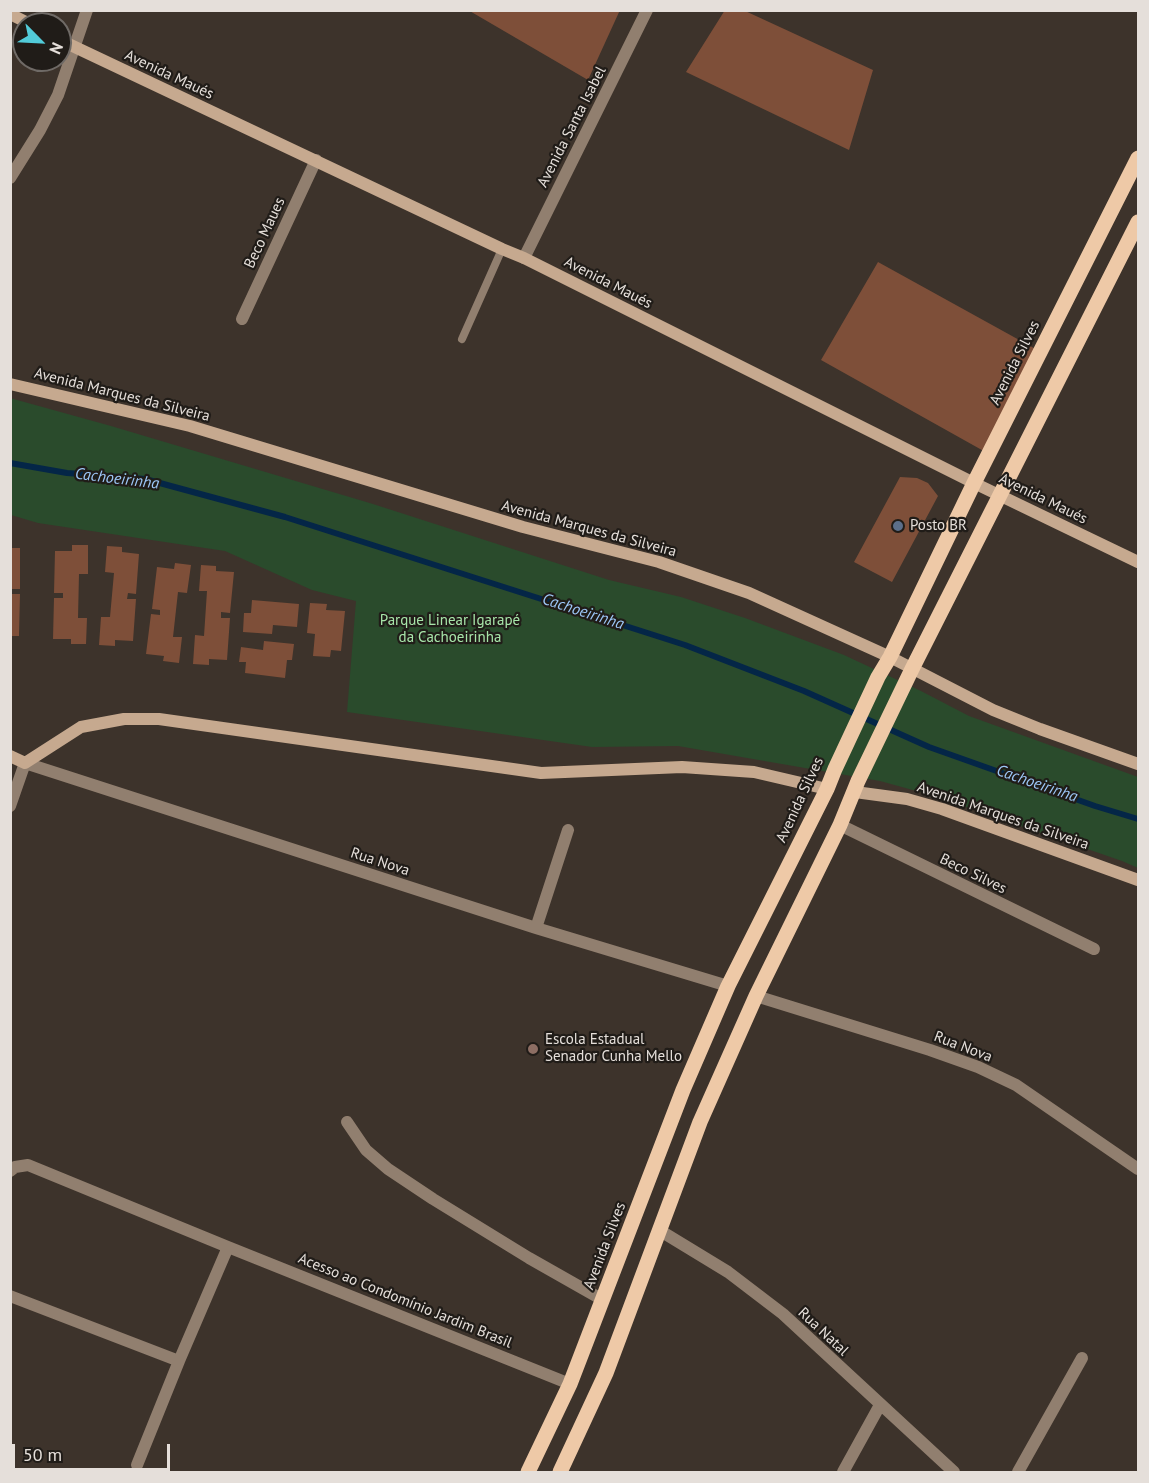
<!DOCTYPE html>
<meta charset="utf-8">
<style>
body{margin:0}
#map{position:relative;width:1149px;height:1483px;overflow:hidden;background:#3d332b;font-family:"PT Sans",sans-serif}
canvas{display:block}
.frame{position:absolute;inset:0;border:12px solid #e5dfda;pointer-events:none}
.north{position:absolute;left:12px;top:12px;width:60px;height:60px;box-sizing:border-box;background:#201c18;border:2px solid #6f6a66;border-radius:50%;rotate:114deg;font-size:16px;font-weight:700;line-height:24px;text-align:center;color:#e5dfda}
.north::after{content:'';display:block;margin:auto;width:21px;height:27px;background:#52cbd9;clip-path:polygon(50% 0,100% 100%,50% 72%,0 100%)}
.scale{position:absolute;left:12px;top:1444px;width:158px;height:27px;box-sizing:border-box;border:3px solid #e5dfda;border-top:0;padding-left:8px;font-size:18px;line-height:21px;white-space:nowrap;color:#e5dfda;-webkit-text-stroke:4px #201c18;paint-order:stroke}
</style>
<div id="map">
<canvas width="1149" height="1483"></canvas>
<div class="frame"></div>
<div class="north">N</div>
<div class="scale">50 m</div>
</div>
<script>
const context = document.querySelector('canvas').getContext('2d');
context.lineJoin = 'round';
function paint(path, color) { context.fillStyle = color; context.fill(path, 'evenodd'); }
const toPath = rows => new Path2D(rows.map(r => 'M' + r).join(''));
function trace(path, color, width, dash) { context.strokeStyle = color; context.lineWidth = width; context.lineCap = dash ? 'butt' : 'round'; context.setLineDash(dash || []); context.stroke(path); }
function drawText(font, color, halo, rows, align = 'center') {
  context.font = font + ' "PT Sans",sans-serif'; context.lineWidth = 4.5; context.setLineDash([]); context.textBaseline = 'middle'; context.strokeStyle = halo; context.fillStyle = color; for (const [text, x, y, turn = 0] of rows) {
    context.save(); context.translate(x, y); context.rotate((+turn || 0) * Math.PI / 180); context.textAlign = isNaN(turn) ? turn : align; if (halo) context.strokeText(text, 0, 0); context.fillText(text, 0, 0); context.restore();
  }
}
paint(toPath([
 [10,398,111,426,373,504,609,580,681,597,745,618,844,655,921,691,969,716,1138,777,1138,868,1122,861,931,795,880,781,678,746,592,747,347,712,356,601,312,590,225,551,38,523,11,515]
]), '#2a4b2c');
trace(toPath([
 [10,463,67,473,145,479,285,517,685,645,804,691,929,747,1095,806,1138,819]
]), '#042647', 6);
paint(toPath([
 [468,10,620,10,588,80],
 [725,10,743,10,873,70,849,150,686,72],
 [878,262,1041,352,989,454,821,360],
 [900,477,917,478,928,483,938,496,892,582,854,562],
 [72,545,88,545,88,574,79,574,78,618,87,618,86,644,71,644,71,639,53,639,54,598,63,598,63,593,54,593,55,551,72,551],
 [107,546,122,547,122,552,139,554,136,594,128,593,127,599,136,599,133,641,115,640,115,646,99,645,101,617,110,617,114,573,105,572],
 [10,548,20,548,20,589,10,589],
 [175,563,191,565,187,593,178,592,173,637,182,637,179,663,163,661,164,656,146,654,151,614,160,615,160,610,152,609,157,567,174,569],
 [201,565,216,566,216,571,234,572,230,613,221,612,221,618,230,618,227,660,209,659,209,665,193,664,195,635,204,636,207,591,199,591],
 [10,594,20,594,19,636,10,636],
 [252,600,299,604,297,627,273,625,272,634,243,632,244,613,251,613],
 [310,603,327,604,326,610,345,611,341,651,331,650,330,657,313,656,315,634,307,633],
 [264,641,294,644,292,660,287,660,285,678,245,673,246,662,239,662,241,647,263,650]
]), '#7e4f39');
trace(toPath([
 [462,339,502,249]
]), '#917f6f', 8);
trace(toPath([
 [10,178,40,130,58,95,87,10],
 [524,258,647,10],
 [242,319,316,160],
 [10,806,25,763,536,928,728,986],
 [840,825,1094,949],
 [536,928,568,830],
 [756,996,930,1050,978,1067,1016,1085,1138,1169],
 [347,1122,366,1150,388,1169,433,1199,529,1258,603,1300],
 [10,1171,15,1167,28,1165,228,1247,570,1384],
 [659,1230,728,1272,783,1314,954,1472],
 [10,1296,179,1361],
 [137,1465,179,1361,228,1247],
 [843,1472,880,1405],
 [1018,1472,1082,1358]
]), '#917f6f', 12);
trace(toPath([
 [10,14,30,24],
 [60,40,502,249,524,258,974,483,1138,562],
 [10,384,190,426,523,527,659,562,749,593,890,657,993,710,1040,729,1138,764],
 [10,756,25,763,81,727,124,719,159,719,541,773,682,767,754,772,827,789],
 [855,792,907,799,942,809,1138,880]
]), '#c6a98f', 12);
trace(toPath([
 [528,1472,570,1384,683,1090,728,986,827,789,835,769,878,677,890,657,974,483,1138,158],
 [560,1472,606,1373,700,1122,756,996,840,825,858,781,912,669,1138,222]
]), '#eec9a7', 15);
for (const [x, y, r, color] of [
 [898,526,6,"#5c6f8a"],
 [533,1049,6,"#8d6e63"]
]) { const dot = new Path2D(); dot.arc(x, y, r, 0, 2 * Math.PI); context.fillStyle = color; context.fill(dot); trace(dot, '#201c18', 2); }
drawText('15px', '#e5dfda', '#201c18', [
 ["Avenida Maués",169,75,25],
 ["Avenida Santa Isabel",572,127,-63],
 ["Beco Maues",265,233,-65],
 ["Avenida Maués",608,283,27],
 ["Avenida Silves",1015,363,-63],
 ["Avenida Marques da Silveira",122,395,14],
 ["Avenida Maués",1043,499,26],
 ["Avenida Marques da Silveira",589,529,15],
 ["Avenida Silves",800,800,-65],
 ["Avenida Marques da Silveira",1003,816,19],
 ["Rua Nova",380,862,18],
 ["Beco Silves",973,874,26],
 ["Rua Nova",963,1047,21],
 ["Avenida Silves",605,1246,-69],
 ["Acesso ao Condomínio Jardim Brasil",405,1301,22],
 ["Rua Natal",823,1332,43]
]);
drawText('15px', '#e5dfda', '#201c18', [
 ["Posto BR",910,526],
 ["Escola Estadual",545,1040],
 ["Senador Cunha Mello",545,1057]
], 'left');
drawText('15px', '#a7e5a9', '#201c18', [
 ["Parque Linear Igarapé",450,621],
 ["da Cachoeirinha",450,638]
]);
drawText('italic 16px', '#9dc7f7', '#201c18', [
 ["Cachoeirinha",117,479,7],
 ["Cachoeirinha",583,612,18],
 ["Cachoeirinha",1037,784,19]
]);
</script>
